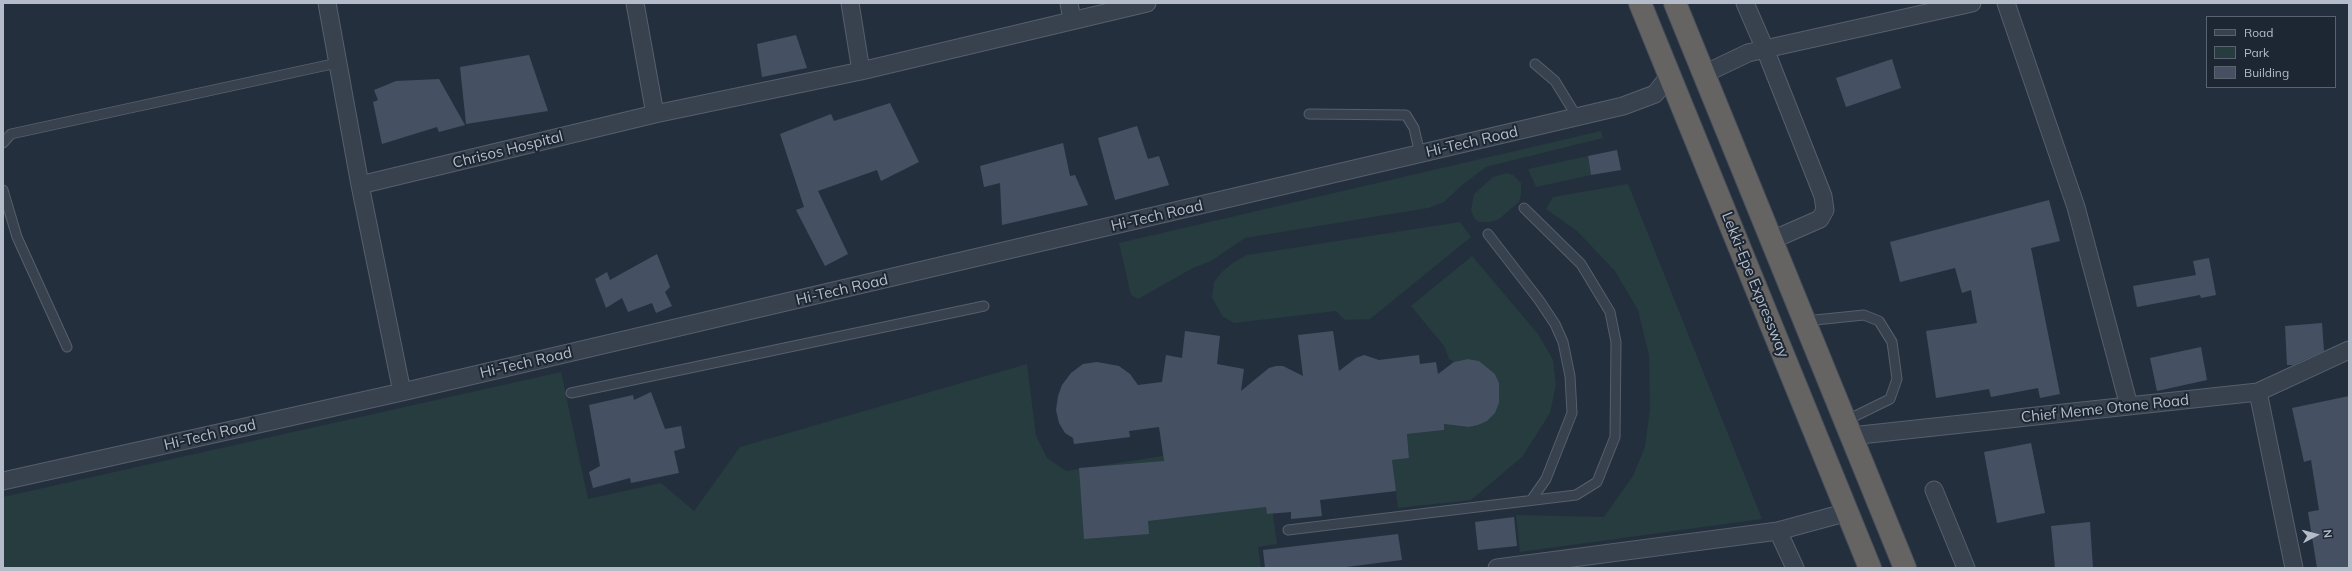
<!DOCTYPE html>
<style>
body{margin:0}
#map{position:relative;width:2352px;height:571px;overflow:hidden;background:#242f3e;font-family:Mulish,sans-serif}
canvas{display:block}
.frame{position:absolute;inset:0;border:4px solid #b4bcc9;pointer-events:none}
.legend{position:absolute;left:2206px;top:16px;width:130px;height:72px;box-sizing:border-box;background:#1d2633;border:1px solid #59626f;margin:0;padding:5px 7px;list-style:none;font-size:12px;color:#b4bcc9}
.legend li{display:flex;align-items:center;gap:8px;height:20px}
.legend b{width:20px;border:1px solid #59626f}
.north{position:absolute;left:2296px;top:515px;width:40px;height:40px;-webkit-text-stroke:3px #1d2633;paint-order:stroke;rotate:84deg;font-size:11px;font-weight:700;line-height:16px;text-align:center;color:#b4bcc9}
.north::after{content:'';display:block;margin:auto;width:14px;height:18px;background:#b4bcc9;clip-path:polygon(50% 0,100% 100%,50% 72%,0 100%)}
</style>
<div id="map">
<canvas width="2352" height="571"></canvas>
<div class="frame"></div>
<ul class="legend">
<li><b style="height:5px;background:#38414e"></b>Road</li>
<li><b style="height:11px;background:#263c3f"></b>Park</li>
<li><b style="height:11px;background:#455162"></b>Building</li>
</ul>
<div class="north">N</div>
</div>
<script>
const context = document.querySelector('canvas').getContext('2d');
context.lineJoin = 'round';
function paint(path, color) { context.fillStyle = color; context.fill(path, 'evenodd'); }
const toPath = rows => new Path2D(rows.map(r => 'M' + r).join(''));
function trace(path, color, width, dash) { context.strokeStyle = color; context.lineWidth = width; context.lineCap = dash ? 'butt' : 'round'; context.setLineDash(dash || []); context.stroke(path); }
function drawText(font, color, halo, rows, align = 'center') {
  context.font = font + ' Mulish,sans-serif'; context.lineWidth = 4; context.setLineDash([]); context.textBaseline = 'middle'; context.strokeStyle = halo; context.fillStyle = color; for (const [text, x, y, turn = 0] of rows) {
    context.save(); context.translate(x, y); context.rotate((+turn || 0) * Math.PI / 180); context.textAlign = isNaN(turn) ? turn : align; if (halo) context.strokeText(text, 0, 0); context.fillText(text, 0, 0); context.restore();
  }
}
paint(toPath([
 [1601,131,1603,138,1486,167,1461,186,1444,202,1428,208,1245,238,1211,261,1193,268,1138,299,1131,295,1119,243],
 [1588,156,1591,175,1536,187,1528,169],
 [1507,173,1513,175,1521,183,1521,195,1519,202,1499,219,1491,222,1479,222,1474,218,1471,210,1474,194,1493,177],
 [1628,184,1762,519,1520,552,1516,515,1604,517,1633,476,1645,447,1650,409,1649,355,1638,310,1615,271,1577,231,1546,209,1553,197],
 [1460,222,1471,237,1370,319,1345,320,1336,311,1234,323,1222,316,1212,297,1214,282,1222,272,1234,262,1247,255],
 [1472,256,1538,334,1553,360,1556,385,1550,413,1522,457,1471,500,1398,508,1392,460,1409,458,1407,434,1444,430,1444,424,1469,427,1478,425,1487,421,1495,413,1499,403,1499,383,1495,374,1479,361,1468,359,1454,362,1449,359,1444,346,1411,306],
 [1027,364,1036,436,1047,458,1066,471,1163,456,1171,518,1266,507,1267,514,1273,514,1277,544,1258,547,1261,568,3,568,3,497,561,372,588,499,661,483,694,511,740,447]
]), '#263c3f');
paint(toPath([
 [796,35,807,68,762,77,757,44],
 [529,55,548,111,466,124,460,67],
 [1892,59,1901,88,1846,107,1836,78],
 [439,79,465,125,439,132,437,127,382,144,373,102,378,100,374,90,396,81],
 [890,103,919,162,881,181,877,170,818,191,848,254,825,266,796,210,804,207,780,134,831,114,834,121],
 [1137,126,1148,159,1159,156,1169,185,1115,200,1098,138],
 [1063,143,1070,176,1075,175,1088,205,1002,225,1000,183,984,187,980,166],
 [1617,150,1621,170,1591,175,1588,156],
 [2049,200,2060,241,2031,248,2060,394,2040,398,2038,388,1991,397,1989,389,1936,398,1926,331,1977,323,1971,290,1962,293,1955,268,1900,282,1890,242],
 [657,254,670,287,665,292,672,306,656,313,652,303,628,312,622,298,606,308,595,279,607,272,610,280],
 [2209,258,2216,295,2201,298,2200,295,2137,307,2133,286,2196,275,2193,261],
 [2322,323,2324,351,2293,365,2287,365,2285,326],
 [1185,331,1220,336,1217,364,1244,369,1241,391,1269,368,1276,366,1283,366,1303,376,1298,335,1333,331,1339,371,1356,358,1364,355,1379,360,1419,355,1420,364,1436,362,1438,374,1454,362,1468,359,1479,361,1495,374,1499,383,1499,403,1495,413,1487,421,1478,425,1469,427,1444,424,1444,430,1407,434,1409,458,1392,460,1396,491,1320,500,1322,516,1291,519,1291,512,1267,514,1266,507,1148,521,1149,534,1084,539,1079,468,1164,461,1159,427,1129,431,1130,437,1074,444,1073,438,1065,433,1059,423,1056,410,1058,396,1062,385,1071,373,1083,364,1097,362,1119,366,1130,374,1138,385,1162,382,1166,355,1182,358],
 [2201,347,2207,380,2157,391,2150,358],
 [651,392,665,429,681,426,685,448,674,451,679,473,631,483,630,478,593,488,589,472,600,466,589,405,633,395,634,400],
 [2349,396,2349,568,2317,568,2308,512,2319,510,2311,460,2304,462,2292,408],
 [2031,443,2045,513,1997,523,1984,452],
 [1514,517,1517,546,1478,550,1475,522],
 [2090,522,2093,568,2055,568,2051,526],
 [1398,534,1402,560,1338,568,1265,568,1263,550]
]), '#455162');
const service = toPath([
 [1535,64,1555,81,1577,117],
 [1309,114,1406,115,1414,128,1420,154],
 [3,143,11,134,337,63],
 [3,190,17,237,67,347],
 [1488,234,1539,300,1555,324,1563,342,1570,376,1572,413,1546,479,1532,499],
 [1805,321,1864,315,1879,321,1892,342,1897,379,1890,399,1845,421],
 [571,393,984,306],
 [1288,530,1576,495,1597,482,1615,437,1616,342,1610,312,1581,264,1524,208]
]);
const minor = toPath([
 [327,3,360,185,402,392],
 [635,3,655,114,861,71,1147,3],
 [850,3,861,71],
 [1069,3,1072,20],
 [1745,3,1765,49,1972,3],
 [2006,3,2076,207,2129,406],
 [1704,74,1748,53,1765,49,1823,196,1825,210,1820,219,1772,240],
 [360,185,655,114],
 [2258,392,2294,568],
 [1851,436,2258,392,2349,350],
 [3,481,402,392,1623,106,1655,94,1669,76],
 [1934,490,1966,568],
 [1778,531,1795,568],
 [1497,568,1778,531,1848,512]
]);
const trunk = toPath([
 [1640,3,1870,568],
 [1675,3,1905,568]
]);
trace(service, '#565f6c', 11);
trace(minor, '#565f6c', 19);
trace(trunk, '#434c59', 24);
trace(service, '#38414e', 9);
trace(minor, '#38414e', 17);
trace(trunk, '#656462', 22);
drawText('15px', '#b4bcc9', '#1d2633', [
 ["Hi-Tech Road",1472,142,-13],
 ["Chrisos Hospital",508,150,-14],
 ["Hi-Tech Road",1157,216,-13],
 ["Lekki-Epe Expressway",1755,285,68],
 ["Hi-Tech Road",842,290,-13],
 ["Hi-Tech Road",526,363,-13],
 ["Chief Meme Otone Road",2105,409,-6],
 ["Hi-Tech Road",210,435,-13]
]);
</script>
